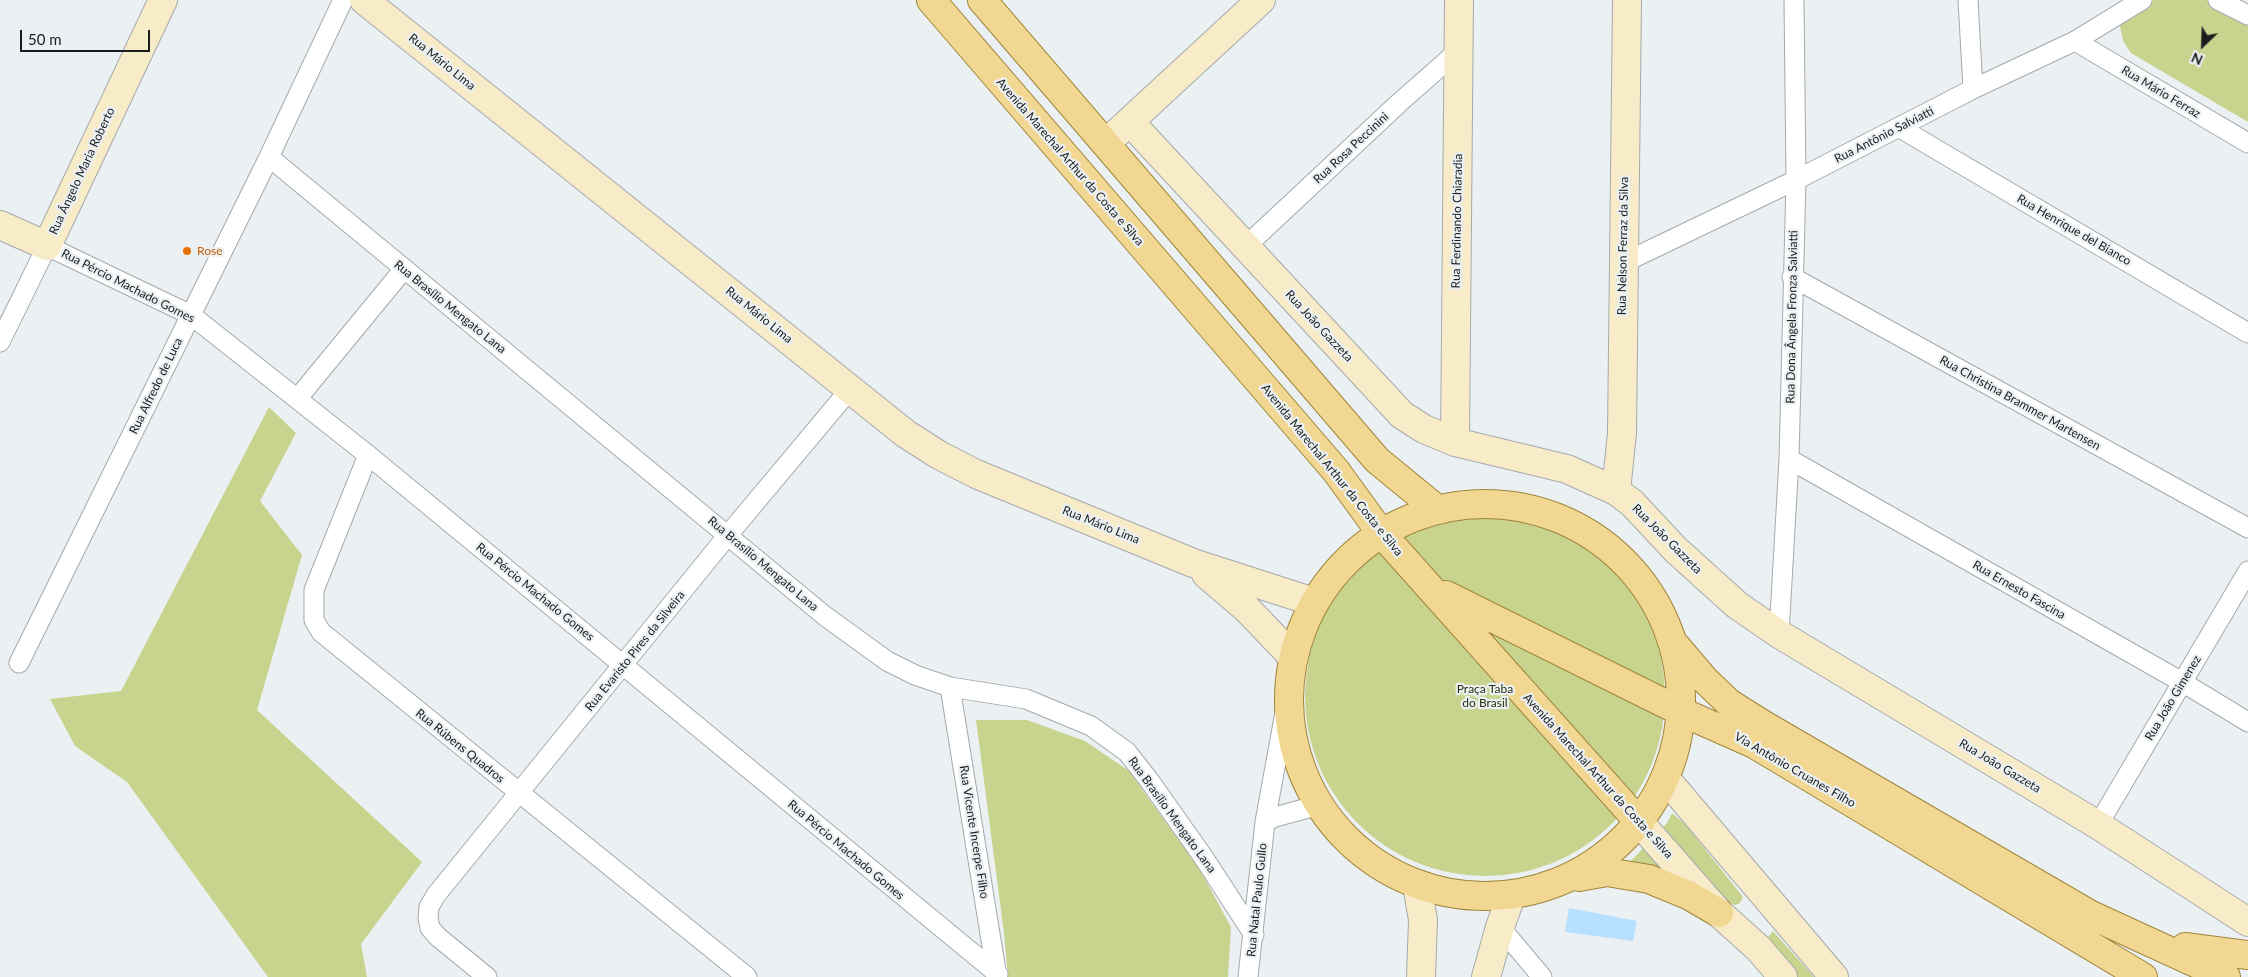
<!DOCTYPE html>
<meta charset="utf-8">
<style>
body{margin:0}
#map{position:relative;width:2248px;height:977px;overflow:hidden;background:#ebf0f3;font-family:Lato,sans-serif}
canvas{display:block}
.north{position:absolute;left:2178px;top:20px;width:50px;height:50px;-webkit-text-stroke:4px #ebf0f3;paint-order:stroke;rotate:204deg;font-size:14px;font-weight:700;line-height:20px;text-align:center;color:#1a1c1d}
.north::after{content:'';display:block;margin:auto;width:18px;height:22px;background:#1a1c1d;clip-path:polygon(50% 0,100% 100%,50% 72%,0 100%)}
.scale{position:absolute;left:20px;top:30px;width:130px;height:22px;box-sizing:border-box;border:2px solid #1a1c1d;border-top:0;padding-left:6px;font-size:15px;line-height:18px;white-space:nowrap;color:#1a1c1d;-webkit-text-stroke:4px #ebf0f3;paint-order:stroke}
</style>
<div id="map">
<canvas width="2248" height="977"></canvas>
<div class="north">N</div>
<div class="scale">50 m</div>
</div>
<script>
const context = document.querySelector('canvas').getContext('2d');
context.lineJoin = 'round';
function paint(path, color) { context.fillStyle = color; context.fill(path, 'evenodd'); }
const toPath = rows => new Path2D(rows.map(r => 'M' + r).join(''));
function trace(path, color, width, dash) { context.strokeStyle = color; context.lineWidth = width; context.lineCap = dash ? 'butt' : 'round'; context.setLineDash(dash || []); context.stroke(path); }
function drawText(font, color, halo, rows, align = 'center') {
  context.font = font + ' Lato,sans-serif'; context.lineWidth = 4.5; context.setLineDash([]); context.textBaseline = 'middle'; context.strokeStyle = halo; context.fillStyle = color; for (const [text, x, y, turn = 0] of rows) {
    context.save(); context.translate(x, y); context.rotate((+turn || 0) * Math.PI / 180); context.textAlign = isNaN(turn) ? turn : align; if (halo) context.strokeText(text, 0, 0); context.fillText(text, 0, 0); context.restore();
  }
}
paint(toPath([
 [2148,0,2208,0,2248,23,2248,122,2131,53,2123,41,2120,26,2127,12],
 [269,407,296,433,260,501,302,555,257,710,422,862,361,944,367,977,268,977,127,782,75,746,50,699,121,691],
 '1305 696a180 180 0 1 1 360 0a180 180 0 1 1-360 0Z',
 [976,720,1027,720,1085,741,1129,771,1200,870,1231,927,1228,977,1008,977,1004,933],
 [1672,813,1686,825,1743,897,1740,903,1735,905,1628,864,1667,823],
 [1773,931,1779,938,1814,977,1798,977,1766,940]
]), '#c8d38d');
paint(toPath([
 [1569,908,1637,921,1633,941,1565,932]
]), '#b7dfff');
const street = toPath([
 [1968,0,1973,89],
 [2218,0,2248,15],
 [2075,41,2248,143],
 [1900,128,2248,333],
 [269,157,825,616,887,661,915,675,950,687,1026,699,1091,726,1127,752,1149,780,1204,858,1254,935],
 [1245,247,1399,103,1459,50],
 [1623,263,1796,180,1973,89,2075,41,2142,0],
 [1792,277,2248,528],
 [0,342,47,246,191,315,368,455,998,974],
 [297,399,404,269],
 [368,455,314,590,314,620,321,632,747,977],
 [1789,459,2182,682,2248,722],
 [1779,634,1789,459,1796,180,1794,0],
 [19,663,269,157,343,0],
 [950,687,997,977],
 [1265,822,1275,817,1319,805],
 [2098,825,2248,571],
 [1500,927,1542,977],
 [487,977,438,937,430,928,428,918,429,907,436,895,728,535,851,388],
 [1248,977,1265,822,1288,696]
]);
const secondary = toPath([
 [364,0,906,434,939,455,976,474,1193,563,1314,602],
 [1130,122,1402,415,1424,429,1455,442,1567,469,1616,491,1632,503,1676,550,1737,605,1779,634,2098,825,2248,922],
 [1117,133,1261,0],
 [0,225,47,246,163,0],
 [1455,442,1459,0],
 [1616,491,1622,433,1627,0],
 [1206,574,1247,609,1293,657],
 [1666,779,1834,977],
 [1640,823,1719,913,1758,948,1783,977],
 [1417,885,1423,920,1421,977],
 [1486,977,1500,927,1511,896]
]);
const primary = toPath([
 [931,0,1336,471,1381,533,1640,823],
 [982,0,1377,460,1438,510],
 '1289 700a196 196 0 1 1 392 0a196 196 0 1 1-392 0Z',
 [1446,595,1682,712,1754,744,2143,977],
 [1676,646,1704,679,1729,703,1764,725,2091,915,2226,977],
 [1579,877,1607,872,1649,879,1688,895,1719,913],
 [2185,947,2248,955]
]);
trace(street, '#a5a9ad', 21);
trace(secondary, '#a5a9ad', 30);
trace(primary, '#9f853a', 30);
trace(street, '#fff', 19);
trace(secondary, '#f8ebc8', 28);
trace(primary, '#f1d792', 28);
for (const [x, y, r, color] of [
 [187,251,5,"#e8710a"]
]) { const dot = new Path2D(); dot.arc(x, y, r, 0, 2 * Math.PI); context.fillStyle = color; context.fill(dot); trace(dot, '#ebf0f3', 2); }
drawText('12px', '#1a1c1d', '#ebf0f3', [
 ["Rua Mário Lima",442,62,39],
 ["Rua Mário Ferraz",2161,92,31],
 ["Rua Antônio Salviatti",1884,135,-27],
 ["Rua Rosa Peccinini",1351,148,-43],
 ["Avenida Marechal Arthur da Costa e Silva",1070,162,49],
 ["Rua Ângelo Maria Roberto",82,171,-65],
 ["Rua Ferdinando Chiaradia",1457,221,-89],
 ["Rua Henrique del Bianco",2074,230,30],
 ["Rua Nelson Ferraz da Silva",1623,246,-89],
 ["Rua Pércio Machado Gomes",128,286,27],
 ["Rua Brasílio Mengato Lana",450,307,39],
 ["Rua Mário Lima",759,315,39],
 ["Rua Dona Ângela Fronza Salviatti",1792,317,-89],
 ["Rua João Gazzeta",1319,326,47],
 ["Rua Alfredo de Luca",156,386,-64],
 ["Rua Christina Brammer Martensen",2020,403,29],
 ["Avenida Marechal Arthur da Costa e Silva",1332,470,51],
 ["Rua Mário Lima",1101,525,22],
 ["Rua João Gazzeta",1667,539,45],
 ["Rua Brasílio Mengato Lana",763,564,40],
 ["Rua Ernesto Fascina",2019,590,30],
 ["Rua Pércio Machado Gomes",535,592,39],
 ["Rua Evaristo Pires da Silveira",635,651,-51],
 ["Rua João Gimenez",2173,698,-59],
 ["Rua Rúbens Quadros",460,746,39],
 ["Rua João Gazzeta",2000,766,31],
 ["Via Antônio Cruanes Filho",1795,770,30],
 ["Avenida Marechal Arthur da Costa e Silva",1598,776,48],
 ["Rua Brasílio Mengato Lana",1172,815,54],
 ["Rua Vicente Incerpe Filho",974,832,81],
 ["Rua Pércio Machado Gomes",846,850,40],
 ["Rua Natal Paulo Gullo",1257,900,-84]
]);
drawText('12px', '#c56008', '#ebf0f3', [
 ["Rose",197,251]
], 'left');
drawText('12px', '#2c300e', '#ebf0f3', [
 ["Praça Taba",1485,689],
 ["do Brasil",1485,703]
]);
</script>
